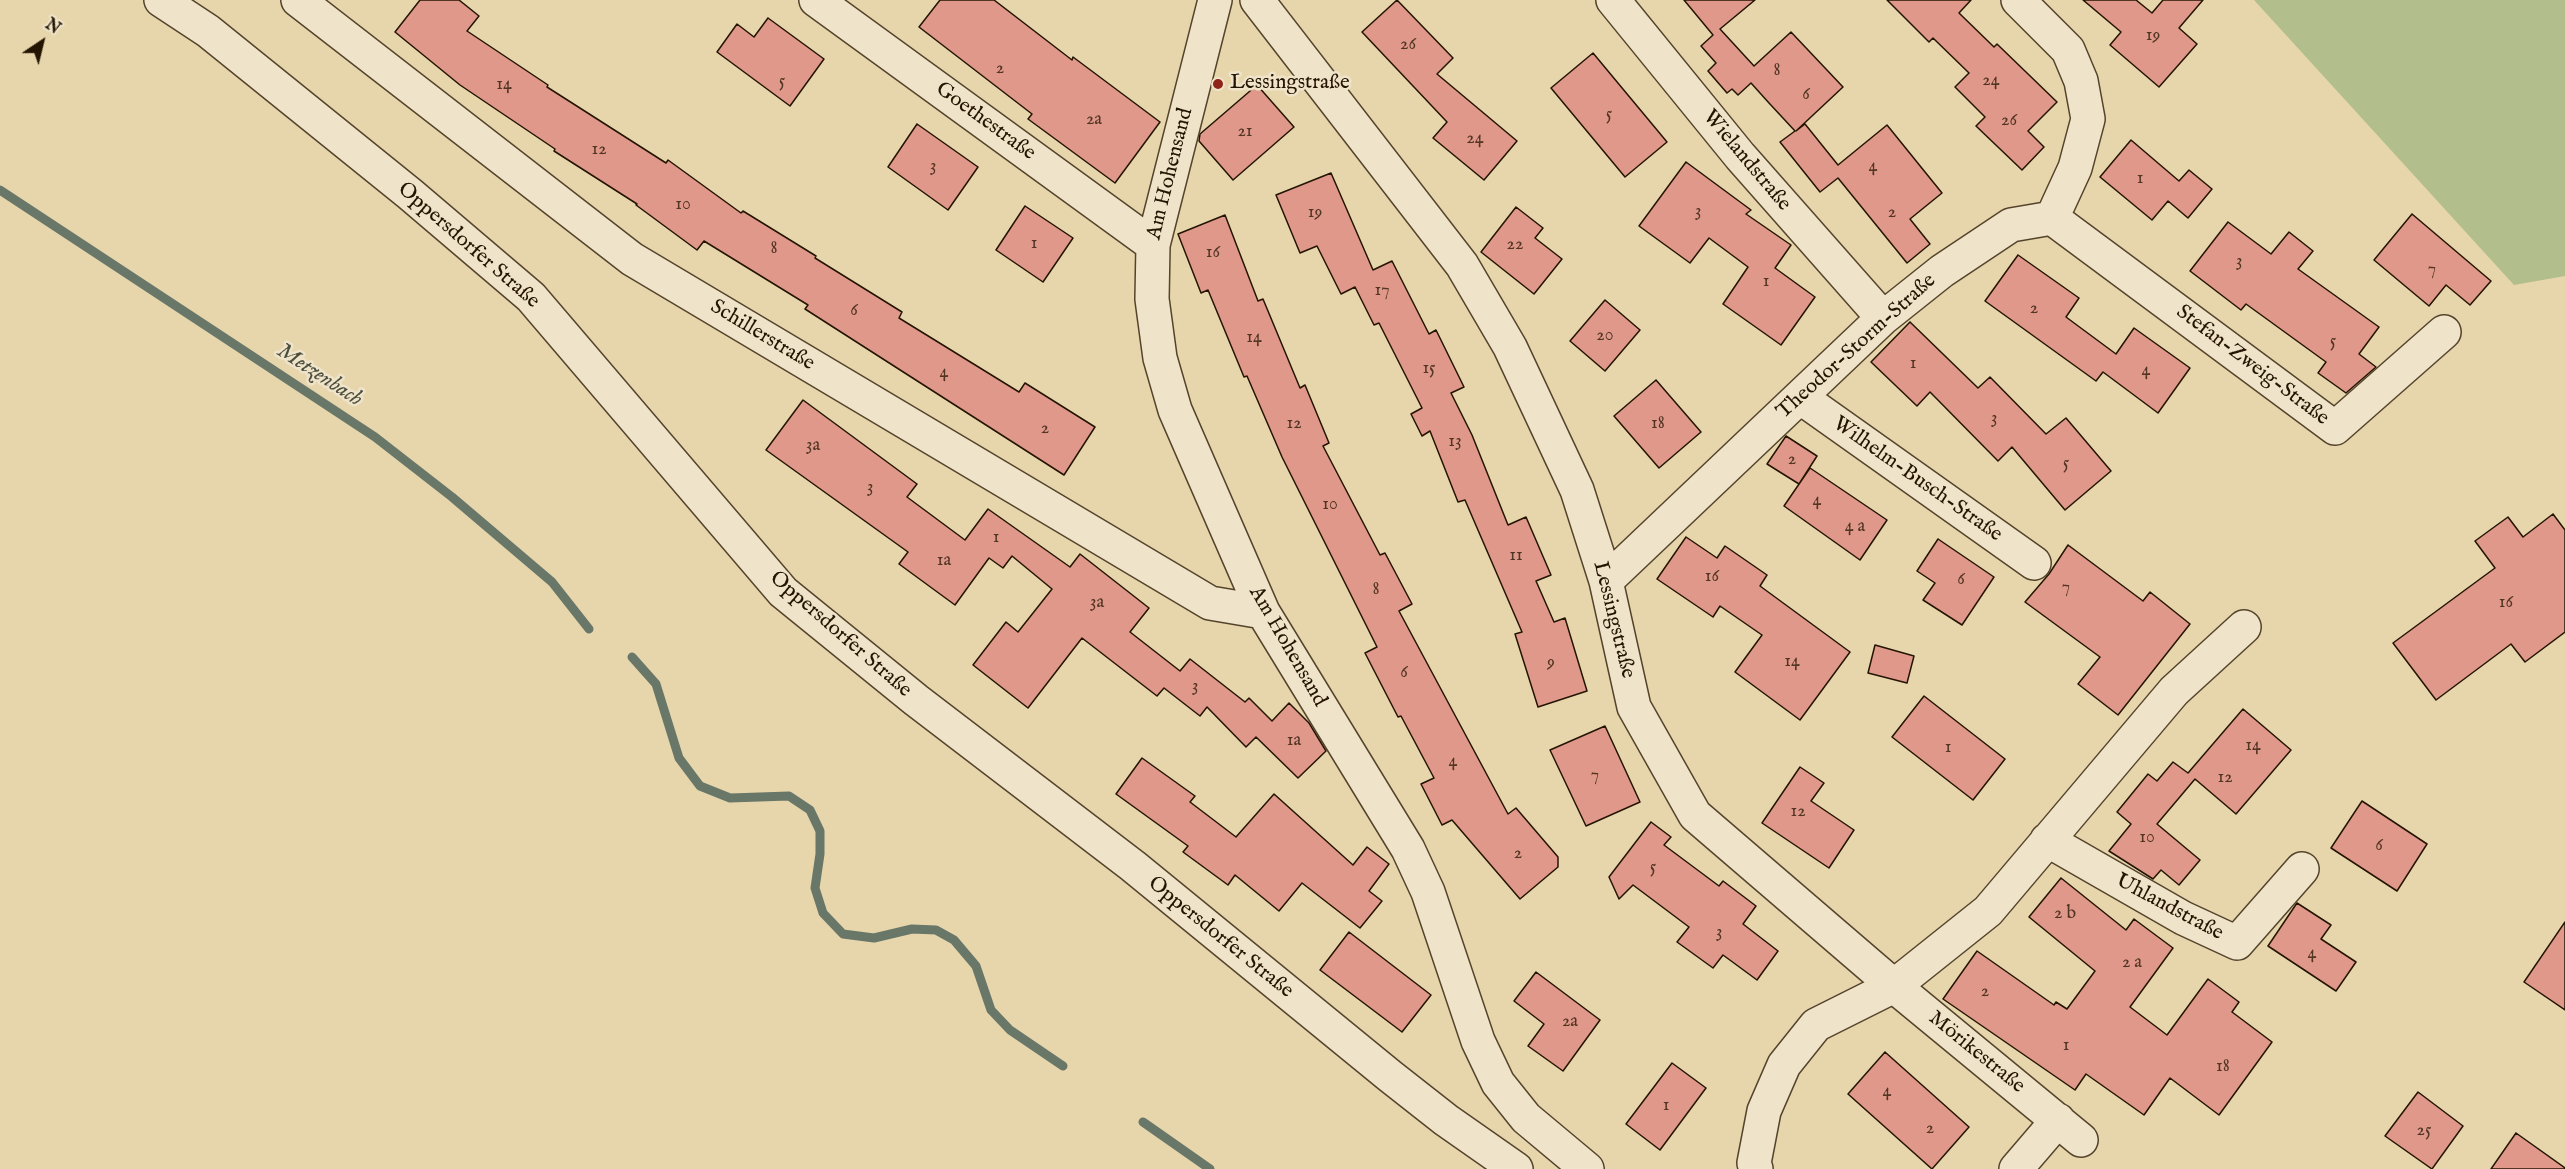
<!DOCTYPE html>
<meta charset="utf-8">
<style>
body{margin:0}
#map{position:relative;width:2565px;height:1169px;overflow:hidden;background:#e7d6ac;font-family:"IM FELL English",serif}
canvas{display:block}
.north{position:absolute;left:12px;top:12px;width:60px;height:60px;-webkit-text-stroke:4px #efe4c9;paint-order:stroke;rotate:35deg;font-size:16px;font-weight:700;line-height:24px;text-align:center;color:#241402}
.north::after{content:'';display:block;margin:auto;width:21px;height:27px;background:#241402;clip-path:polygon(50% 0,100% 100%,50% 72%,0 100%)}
</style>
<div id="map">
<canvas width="2565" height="1169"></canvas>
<div class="north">N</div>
</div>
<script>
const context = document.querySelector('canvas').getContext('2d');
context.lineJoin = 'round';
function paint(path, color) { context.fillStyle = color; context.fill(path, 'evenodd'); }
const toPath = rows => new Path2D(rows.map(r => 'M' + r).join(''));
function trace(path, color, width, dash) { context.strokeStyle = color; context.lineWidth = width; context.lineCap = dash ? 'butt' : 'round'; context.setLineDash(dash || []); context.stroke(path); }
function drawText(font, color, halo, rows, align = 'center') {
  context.font = font + ' "IM FELL English",serif'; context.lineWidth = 5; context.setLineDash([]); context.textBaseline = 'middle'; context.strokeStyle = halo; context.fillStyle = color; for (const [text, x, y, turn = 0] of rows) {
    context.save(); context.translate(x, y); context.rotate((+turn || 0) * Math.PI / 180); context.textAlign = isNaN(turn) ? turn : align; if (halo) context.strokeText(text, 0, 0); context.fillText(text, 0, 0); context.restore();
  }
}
paint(toPath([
 [2254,0,2565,0,2565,276,2514,285]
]), '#b2be8c');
trace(toPath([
 [0,190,375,437,452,497,552,582,589,629],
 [632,657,656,684,679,758,700,786,730,798,789,796,810,810,820,831,820,854,815,888,823,913,843,934,874,938,912,929,936,930,954,940,976,966,991,1010,1010,1030,1063,1066],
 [1143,1122,1210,1169]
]), '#697769', 9);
const building = toPath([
 [420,0,459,0,479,16,467,31,548,85,547,87,666,163,668,160,741,213,743,211,816,256,815,258,902,312,899,318,1019,392,1025,383,1095,427,1064,475,805,309,808,305,704,241,697,250,636,205,637,204,554,151,555,149,460,85,395,32,420,0],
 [940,0,994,0,1072,60,1073,57,1160,122,1115,183,1028,119,1032,114,919,27,940,0],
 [1397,0,1453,58,1437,74,1517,141,1484,180,1433,138,1447,122,1362,32,1397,0],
 [1684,0,1755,0,1720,29,1754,66,1791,32,1843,87,1796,131,1805,124,1838,165,1887,125,1942,193,1910,219,1930,244,1907,263,1838,178,1820,192,1780,142,1795,131,1769,103,1751,83,1738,95,1732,89,1727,93,1708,71,1716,63,1701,46,1713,35,1684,0],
 [1887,0,1971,0,1959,13,1994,47,1997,44,2057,102,2028,131,2044,147,2022,170,1976,126,1985,117,1955,87,1969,73,1933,38,1929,42,1887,0],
 [2083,0,2136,0,2152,13,2163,0,2203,0,2179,28,2197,44,2159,87,2110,45,2121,32,2083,0],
 [768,18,824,59,790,106,717,52,737,24,754,37,768,18],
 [1593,53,1667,142,1625,177,1551,88,1593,53],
 [1257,85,1294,127,1233,180,1199,141,1200,134,1257,85],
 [917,124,978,167,948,210,888,167,917,124],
 [2131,140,2179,181,2189,170,2212,189,2188,218,2168,201,2152,220,2100,177,2131,140],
 [1686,162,1751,210,1746,214,1791,245,1775,268,1815,297,1781,345,1723,304,1748,267,1709,238,1690,263,1639,226,1686,162],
 [1331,173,1373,270,1392,261,1429,334,1436,330,1464,387,1451,393,1472,435,1508,525,1526,517,1551,575,1536,581,1554,622,1565,618,1587,691,1538,707,1515,634,1522,632,1465,500,1458,502,1430,431,1422,436,1411,414,1422,408,1379,323,1374,325,1355,287,1341,294,1317,246,1300,253,1276,195,1331,173],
 [1025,206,1073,238,1043,282,996,250,1025,206],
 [1516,207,1543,228,1535,238,1562,259,1534,294,1481,252,1516,207],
 [2412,214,2491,281,2470,305,2446,285,2429,306,2374,260,2412,214],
 [1225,215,1258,301,1263,299,1300,388,1305,385,1329,443,1323,446,1380,555,1385,553,1412,604,1399,611,1508,814,1516,808,1558,857,1558,867,1520,899,1452,820,1442,825,1421,784,1434,778,1401,716,1398,717,1365,653,1377,647,1282,457,1247,376,1244,377,1208,290,1201,293,1178,234,1225,215],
 [2228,222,2271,254,2289,232,2313,251,2298,269,2379,327,2359,354,2376,367,2346,393,2318,373,2326,362,2246,304,2241,310,2190,271,2228,222],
 [2018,255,2079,298,2066,317,2116,354,2134,328,2190,368,2158,413,2103,372,2096,381,1985,301,2018,255],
 [1605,300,1640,330,1605,371,1570,341,1605,300],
 [1910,322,1978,388,1990,377,2046,434,2066,418,2111,471,2065,510,2012,447,1998,461,1930,392,1917,406,1871,362,1910,322],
 [1656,380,1701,432,1659,468,1614,416,1656,380],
 [803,400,917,484,907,497,965,540,988,509,1070,567,1080,554,1149,608,1130,632,1180,671,1190,659,1245,702,1249,698,1272,721,1289,703,1309,723,1326,751,1298,778,1256,737,1246,747,1207,707,1200,716,1164,688,1157,696,1082,638,1028,708,973,665,1006,622,1018,632,1052,589,1012,556,1003,568,989,558,955,605,899,564,908,552,766,450,803,400],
 [1786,436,1817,456,1799,484,1767,464,1786,436],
 [1810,468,1887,520,1860,560,1784,506,1810,468],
 [2553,514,2565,530,2565,632,2525,662,2511,644,2436,700,2393,643,2495,568,2475,541,2508,517,2523,537,2553,514],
 [1686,537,1717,558,1725,546,1767,575,1760,586,1850,652,1800,720,1735,672,1762,635,1720,606,1713,617,1657,579,1686,537],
 [1938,539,1994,577,1962,625,1923,600,1935,583,1917,571,1938,539],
 [2068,545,2143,601,2150,592,2190,624,2118,715,2078,684,2100,657,2025,602,2049,574,2068,545],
 [1875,645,1914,656,1907,683,1868,673,1875,645],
 [1924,696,2005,759,1973,800,1892,737,1924,696],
 [2243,709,2291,750,2236,814,2195,779,2157,824,2200,860,2179,885,2161,870,2153,879,2109,851,2131,824,2117,812,2148,774,2157,781,2173,762,2188,773,2243,709],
 [1605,726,1640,802,1586,826,1550,750,1605,726],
 [1142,758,1195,796,1190,802,1236,837,1274,794,1353,865,1367,847,1389,864,1369,891,1382,901,1360,928,1302,883,1279,911,1235,875,1228,885,1183,852,1188,846,1116,794,1142,758],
 [1800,767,1824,783,1811,801,1854,830,1829,868,1762,823,1800,767],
 [2362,801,2427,844,2397,891,2331,848,2362,801],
 [1651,822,1671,837,1664,845,1719,886,1723,881,1756,906,1743,924,1778,951,1757,980,1723,955,1713,968,1677,942,1689,927,1633,885,1619,899,1609,877,1651,822],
 [2061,878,2126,930,2134,919,2173,948,2130,1007,2167,1035,2208,979,2239,1002,2232,1012,2272,1042,2219,1115,2170,1078,2144,1115,2086,1074,2075,1090,1943,999,1977,951,2054,1005,2056,1002,2067,1009,2095,971,2029,917,2061,878],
 [2297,903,2331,925,2321,939,2356,962,2336,991,2268,946,2297,903],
 [2565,922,2565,1010,2524,982,2565,922],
 [1349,932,1431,995,1402,1032,1320,970,1349,932],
 [1536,972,1600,1020,1563,1071,1528,1046,1544,1024,1514,1001,1536,972],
 [1885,1052,1969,1127,1932,1169,1848,1094,1885,1052],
 [1672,1063,1706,1088,1660,1150,1626,1124,1672,1063],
 [2418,1092,2463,1126,2432,1169,2385,1136,2418,1092],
 [2516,1133,2565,1168,2565,1169,2491,1169,2516,1133]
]);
paint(building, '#e0988a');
trace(building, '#241402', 1.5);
const minor = toPath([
 [161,0,208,31,410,194,531,297,783,592,916,700,1133,866,1390,1076,1446,1120,1516,1169],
 [298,0,632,259,1210,603,1263,612],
 [816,0,1153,245],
 [1215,0,1153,245,1152,299,1160,358,1175,410,1263,612,1408,849,1428,892,1478,1041,1498,1083,1526,1118,1587,1169],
 [1257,0,1462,265,1510,347,1577,490,1606,581,1634,707,1695,815,1894,986,2081,1140],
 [1613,0,1740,156,1883,318],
 [2052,218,2335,428,2444,332],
 [1800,397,2034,563],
 [1606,581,1883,318,1942,271,2011,225,2052,218,2075,168,2088,119,2081,81,2068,50,2018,0],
 [2047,840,2183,918,2237,943,2302,869],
 [1756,1169,1754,1163,1764,1111,1784,1065,1816,1025,1894,986,1988,911,2174,691,2244,627],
 [2016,1169,2058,1120]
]);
trace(minor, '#55442c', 36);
trace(minor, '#efe4c9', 33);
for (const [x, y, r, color] of [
 [1218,84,6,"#8f2418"]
]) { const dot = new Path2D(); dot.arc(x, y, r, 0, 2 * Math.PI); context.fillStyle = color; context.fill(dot); trace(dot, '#efe4c9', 2); }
drawText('18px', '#533524', null, [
 ["19",2153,36],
 ["26",1408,45],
 ["2",1000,69],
 ["8",1777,71],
 ["24",1991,81],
 ["5",782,82],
 ["14",504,85],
 ["6",1806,95],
 ["5",1609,115],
 ["2a",1094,120],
 ["26",2009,121],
 ["21",1245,132],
 ["24",1475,139],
 ["12",599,150],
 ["3",933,167],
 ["4",1873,167],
 ["1",2140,179],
 ["10",683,205],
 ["3",1698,212],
 ["19",1315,213],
 ["2",1892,213],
 ["1",1034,244],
 ["22",1515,245],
 ["8",774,249],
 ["16",1213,253],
 ["3",2239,262],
 ["7",2432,270],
 ["1",1766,282],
 ["17",1382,291],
 ["2",2034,309],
 ["6",854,311],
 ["20",1605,336],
 ["14",1254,338],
 ["5",2333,342],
 ["1",1913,364],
 ["15",1429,369],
 ["4",2146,371],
 ["4",944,373],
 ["3",1994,419],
 ["12",1294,424],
 ["18",1658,424],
 ["2",1045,429],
 ["13",1455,442],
 ["3a",813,446],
 ["2",1792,460],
 ["5",2066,464],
 ["3",870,488],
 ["4",1817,501],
 ["10",1330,505],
 ["4 a",1855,527],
 ["1",996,538],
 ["11",1516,556],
 ["1a",944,561],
 ["16",1712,577],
 ["6",1961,580],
 ["7",2066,588],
 ["8",1376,590],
 ["3a",1097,603],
 ["16",2506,603],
 ["14",1792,662],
 ["9",1551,663],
 ["6",1404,673],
 ["3",1195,687],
 ["1a",1294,741],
 ["14",2253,746],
 ["1",1948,748],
 ["4",1453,762],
 ["7",1595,776],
 ["12",2225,778],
 ["12",1798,812],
 ["10",2147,838],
 ["6",2379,846],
 ["2",1518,854],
 ["5",1653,868],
 ["2 b",2065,914],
 ["3",1719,933],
 ["4",2312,954],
 ["2 a",2132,963],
 ["2",1985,992],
 ["2a",1570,1022],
 ["1",2066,1046],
 ["18",2223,1067],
 ["4",1887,1092],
 ["1",1666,1106],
 ["2",1930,1129],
 ["25",2424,1131]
]);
drawText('21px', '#241402', '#efe4c9', [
 ["Lessingstraße",1230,84]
], 'left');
drawText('21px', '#241402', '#efe4c9', [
 ["Goethestraße",985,122,36],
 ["Wielandstraße",1746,161,50],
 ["Am Hohensand",1171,174,-76],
 ["Oppersdorfer Straße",468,246,41],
 ["Schillerstraße",762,336,31],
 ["Theodor-Storm-Straße",1857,347,-42],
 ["Stefan-Zweig-Straße",2252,366,37],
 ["Wilhelm-Busch-Straße",1917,480,35],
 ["Lessingstraße",1613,620,76],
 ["Oppersdorfer Straße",840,635,41],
 ["Am Hohensand",1287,647,60],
 ["Uhlandstraße",2169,908,28],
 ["Oppersdorfer Straße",1220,938,39],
 ["Mörikestraße",1976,1053,39]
]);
drawText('italic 22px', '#4c4e3e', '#efe4c9', [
 ["Metzenbach",319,376,33]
]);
</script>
